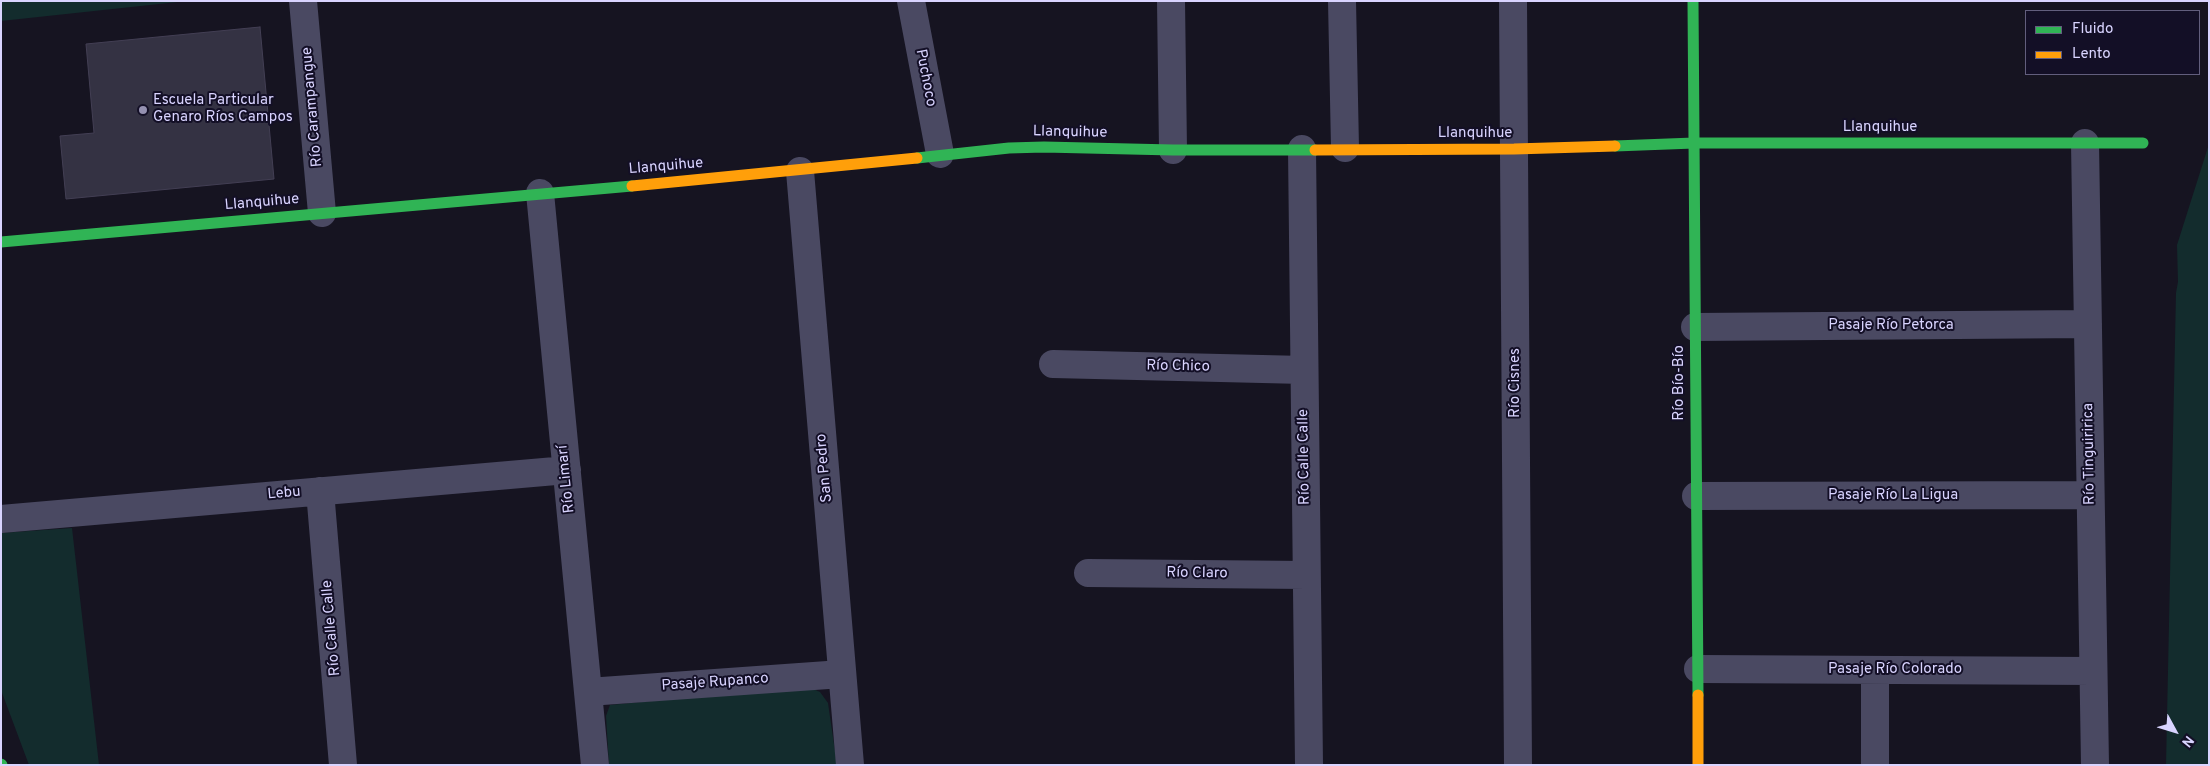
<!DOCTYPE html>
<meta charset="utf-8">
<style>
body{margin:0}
#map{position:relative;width:2210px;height:766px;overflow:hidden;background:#161421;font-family:Overpass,sans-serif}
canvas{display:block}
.frame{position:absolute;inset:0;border:2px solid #d9d4ff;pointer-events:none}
.legend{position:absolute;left:2025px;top:10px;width:175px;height:65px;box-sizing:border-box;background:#130f26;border:1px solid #625e7d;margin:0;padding:6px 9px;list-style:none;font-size:15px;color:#d9d4ff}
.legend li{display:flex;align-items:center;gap:10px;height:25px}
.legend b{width:25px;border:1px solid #625e7d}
.north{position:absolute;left:2150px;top:706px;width:50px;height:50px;-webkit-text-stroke:4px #130f26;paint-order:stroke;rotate:129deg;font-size:14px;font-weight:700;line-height:20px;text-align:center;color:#d9d4ff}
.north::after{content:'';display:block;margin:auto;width:18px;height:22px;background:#d9d4ff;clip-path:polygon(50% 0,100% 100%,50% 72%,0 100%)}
</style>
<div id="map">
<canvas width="2210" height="766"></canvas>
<div class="frame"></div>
<ul class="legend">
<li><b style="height:6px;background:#30b455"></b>Fluido</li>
<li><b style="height:6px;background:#ff9f0a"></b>Lento</li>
</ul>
<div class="north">N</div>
</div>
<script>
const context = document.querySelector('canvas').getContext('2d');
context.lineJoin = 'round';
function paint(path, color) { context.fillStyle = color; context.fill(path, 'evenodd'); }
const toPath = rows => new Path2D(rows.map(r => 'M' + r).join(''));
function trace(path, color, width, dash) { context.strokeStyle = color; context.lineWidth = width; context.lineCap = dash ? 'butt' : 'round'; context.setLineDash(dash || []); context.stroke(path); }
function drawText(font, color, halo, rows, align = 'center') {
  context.font = font + ' Overpass,sans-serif'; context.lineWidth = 4; context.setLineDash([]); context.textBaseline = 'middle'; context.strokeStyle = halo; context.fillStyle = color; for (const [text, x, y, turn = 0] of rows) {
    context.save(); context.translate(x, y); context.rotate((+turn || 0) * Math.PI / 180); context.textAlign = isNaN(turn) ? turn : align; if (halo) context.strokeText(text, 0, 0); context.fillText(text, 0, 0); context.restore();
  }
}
paint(toPath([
 [1,1,187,1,1,21],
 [2209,144,2209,765,2166,765,2176,293,2178,282,2177,245],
 [72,528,99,765,29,765,1,690,1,533],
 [806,686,820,692,828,703,837,765,609,765,606,716,610,705]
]), '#132c2d');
const building = toPath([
 [260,27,274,179,66,199,60,136,94,133,86,44,260,27]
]);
paint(building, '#343243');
trace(building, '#433f54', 1);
trace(toPath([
 [303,1,322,213],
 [911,1,940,154],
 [1171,1,1173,150],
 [1342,1,1345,148],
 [1513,1,1518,765],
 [2085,143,2095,765],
 [1302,149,1309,765],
 [800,171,850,765],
 [540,193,595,765],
 [1695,327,2088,324],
 [1053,364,1304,370],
 [320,491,343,765],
 [1696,496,2090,495],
 [1,519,567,470],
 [1088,573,1306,575],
 [1698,669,2093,671],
 [588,692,842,674],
 [1875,765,1875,670]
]), '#4a4962', 28);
trace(toPath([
 [1693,1,1698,695],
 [1615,146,1694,143,2143,143],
 [917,158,1009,148,1044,147,1173,150,1315,150],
 [1,242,632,186],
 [1,764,2,765]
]), '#30b455', 11);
trace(toPath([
 [1315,150,1514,149,1615,146],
 [632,186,917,158],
 [1698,695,1698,765]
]), '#ff9f0a', 11);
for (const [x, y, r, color] of [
 [143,110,5,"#9591b1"]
]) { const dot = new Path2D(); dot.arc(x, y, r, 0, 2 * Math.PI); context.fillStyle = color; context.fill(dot); trace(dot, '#130f26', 2); }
drawText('15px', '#d9d4ff', '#130f26', [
 ["Puchoco",925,78,79],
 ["Río Carampangue",313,107,-95],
 ["Llanquihue",1880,128],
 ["Llanquihue",1070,133,1],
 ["Llanquihue",1475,134],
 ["Llanquihue",666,167,-5],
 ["Llanquihue",262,203,-5],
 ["Pasaje Río Petorca",1891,326],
 ["Río Chico",1178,367,1],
 ["Río Cisnes",1516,383,-90],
 ["Río Bío-Bío",1680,383,-90],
 ["Río Tinguiririca",2090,454,-91],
 ["Río Calle Calle",1305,457,-91],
 ["San Pedro",825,468,-95],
 ["Río Limarí",567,479,-96],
 ["Lebu",284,494,-5],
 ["Pasaje Río La Ligua",1893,496],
 ["Río Claro",1197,574,1],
 ["Río Calle Calle",332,628,-95],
 ["Pasaje Río Colorado",1895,670],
 ["Pasaje Rupanco",715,683,-4]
]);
drawText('15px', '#d9d4ff', '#130f26', [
 ["Escuela Particular",153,101],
 ["Genaro Ríos Campos",153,118]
], 'left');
</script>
